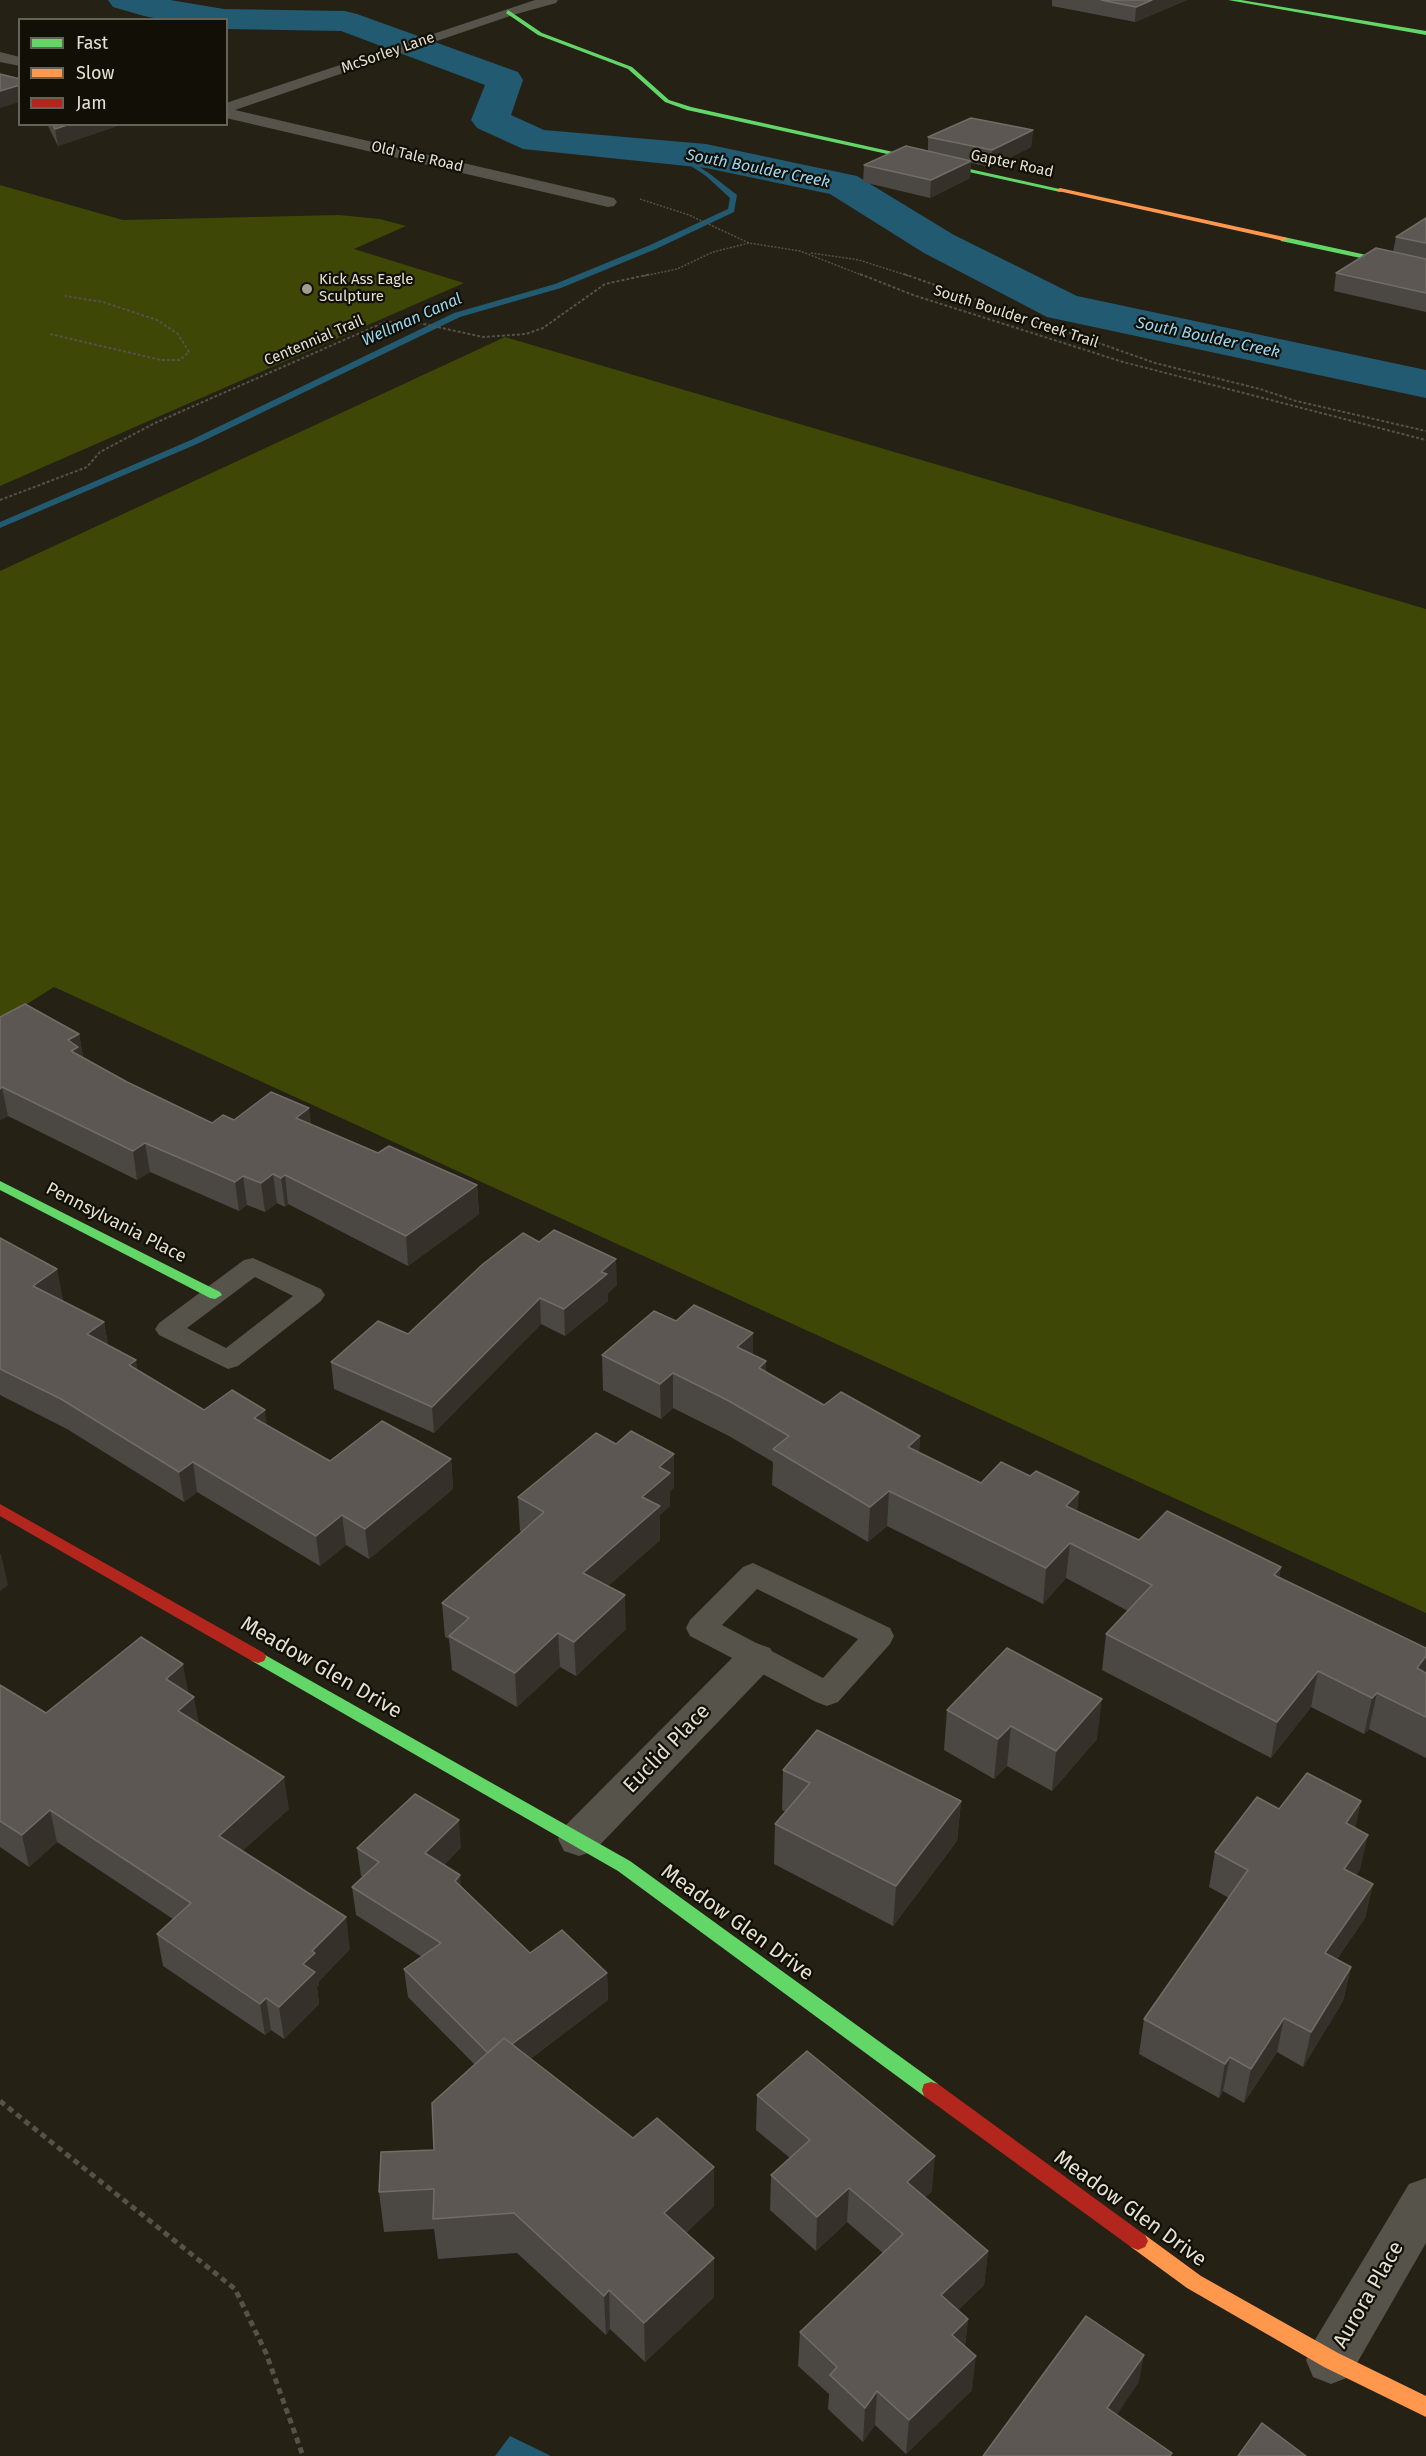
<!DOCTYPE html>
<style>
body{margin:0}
#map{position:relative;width:1426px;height:2456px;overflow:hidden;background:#252114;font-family:"Fira Sans",sans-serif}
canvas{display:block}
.legend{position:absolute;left:18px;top:18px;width:210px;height:108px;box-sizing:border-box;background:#110f06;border:2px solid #656358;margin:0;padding:8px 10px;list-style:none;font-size:18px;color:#e4e0d2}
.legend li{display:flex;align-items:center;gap:12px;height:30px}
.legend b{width:30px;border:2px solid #656358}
</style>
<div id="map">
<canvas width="1426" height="2456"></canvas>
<ul class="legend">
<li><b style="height:8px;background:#63d668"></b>Fast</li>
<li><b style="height:8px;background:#ff974d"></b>Slow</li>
<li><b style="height:8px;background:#b3261e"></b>Jam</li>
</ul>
</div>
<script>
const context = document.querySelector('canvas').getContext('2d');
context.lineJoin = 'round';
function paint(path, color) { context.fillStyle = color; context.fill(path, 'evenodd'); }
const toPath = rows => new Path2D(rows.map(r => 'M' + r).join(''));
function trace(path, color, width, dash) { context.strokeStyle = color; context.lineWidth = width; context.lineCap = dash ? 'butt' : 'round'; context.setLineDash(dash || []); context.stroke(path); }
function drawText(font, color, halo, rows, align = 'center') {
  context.font = font + ' "Fira Sans",sans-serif'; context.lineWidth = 4.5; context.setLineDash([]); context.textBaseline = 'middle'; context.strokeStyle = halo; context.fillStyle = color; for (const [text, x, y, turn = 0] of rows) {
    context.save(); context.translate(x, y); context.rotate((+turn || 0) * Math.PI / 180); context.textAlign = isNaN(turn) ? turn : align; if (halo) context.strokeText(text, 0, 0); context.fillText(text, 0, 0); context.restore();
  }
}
paint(toPath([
 [0,185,123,220,339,215,380,219,406,226,354,249,464,283,0,486],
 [505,337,1426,609,1426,1613,54,987,0,1021,0,571]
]), '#3e4705');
paint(toPath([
 [510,2436,549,2455,550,2456,495,2456]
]), '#215a71');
paint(toPath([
 [673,152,677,152,710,174,737,195,734,212,656,249,561,288,460,317,197,444,0,528,0,522,191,440,454,313,555,284,650,245,728,209,730,198,706,176,673,154,673,152]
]), '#215a71');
paint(toPath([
 [108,0,170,0,224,9,345,11,357,14,518,72,523,80,511,115,544,130,706,144,857,176,954,235,1077,296,1426,370,1426,398,1047,317,924,253,830,194,706,168,523,149,477,128,471,120,485,85,341,31,226,29,226,20,164,20,144,16,113,7,108,0]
]), '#215a71');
trace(toPath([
 [640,199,689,215,749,243,800,251,864,276],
 [811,253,859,260,909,276],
 [644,276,677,269,713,252,749,243]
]), '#55524a', 1.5, [2, 1.5]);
trace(toPath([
 [860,274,913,295,1123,362,1426,440],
 [904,274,1155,363,1260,389,1296,401,1426,431],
 [50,334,161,360,180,360,189,352,178,334,157,320,103,302,65,296],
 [0,500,87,467,100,452,155,423,385,322,410,321,483,337,526,334,543,328,605,284,651,274]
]), '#55524a', 2, [3, 2]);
trace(toPath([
 [0,2101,235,2289,266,2353,303,2456]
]), '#55524a', 5, [6, 4.5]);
paint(toPath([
 [253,1258,321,1289,325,1295,321,1301,238,1366,228,1369,159,1335,155,1329,159,1323,244,1260,253,1258],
 [255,1277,293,1296,226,1348,187,1328,255,1277],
 [753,1563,890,1628,894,1636,890,1644,838,1702,827,1706,816,1702,690,1636,686,1628,690,1620,743,1567,753,1563],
 [757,1589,858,1639,823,1678,722,1625,757,1589]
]), '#56534a');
paint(toPath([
 [535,0,558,0,556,3,513,15,235,110,614,198,617,202,614,206,608,207,226,118,226,103,535,0],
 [0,52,20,57,20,66,0,62,0,52],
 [756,1643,770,1648,776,1658,770,1668,594,1851,579,1856,564,1851,558,1839,564,1827,742,1648,756,1643],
 [1426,2178,1426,2243,1349,2377,1331,2384,1313,2377,1306,2360,1313,2343,1409,2184,1426,2178]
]), '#56534a');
paint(toPath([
 [1228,0,1241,0,1426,31,1426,35,1228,0],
 [508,10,542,33,632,67,669,100,691,107,1064,190,1060,192,687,110,665,102,628,69,538,35,506,13,508,10],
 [1284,237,1426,268,1426,272,1281,241,1280,239,1284,237],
 [0,1181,220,1292,222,1295,215,1299,210,1298,0,1190,0,1181],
 [258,1651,630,1861,938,2084,940,2090,938,2096,931,2098,924,2096,618,1871,252,1661,250,1657,252,1653,258,1651]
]), '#63d668');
paint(toPath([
 [1060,188,1284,237,1288,239,1284,241,1058,191,1056,190,1060,188],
 [1138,2232,1145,2235,1201,2276,1338,2353,1426,2396,1426,2417,1324,2367,1187,2288,1131,2247,1128,2241,1131,2235,1138,2232]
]), '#ff974d');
paint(toPath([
 [0,1504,264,1653,266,1657,264,1661,258,1663,252,1661,0,1516,0,1504],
 [931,2082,938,2084,1145,2235,1148,2241,1145,2247,1138,2250,1131,2247,924,2096,922,2090,924,2084,931,2082]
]), '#b3261e');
paint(toPath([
 [1052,0,1187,0,1135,22,1052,6],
 [47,124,123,124,58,146],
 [1033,130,1031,147,991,167,971,163,970,178,930,198,863,182,864,165,928,151,928,137],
 [1426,218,1426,312,1334,291,1336,273,1393,252,1396,237],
 [0,1017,79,1034,83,1057,127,1082,212,1123,234,1120,311,1125,378,1153,477,1185,479,1214,408,1266,288,1204,285,1207,277,1203,265,1212,247,1205,239,1211,150,1172,137,1180,8,1116,0,1120],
 [523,1233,617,1285,608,1293,608,1301,565,1336,541,1324,434,1433,334,1389,331,1362,408,1334],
 [0,1238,63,1299,61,1300,104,1322,108,1345,138,1371,204,1410,268,1425,330,1461,451,1459,453,1489,369,1559,346,1545,320,1566,197,1492,184,1502,67,1429,0,1395],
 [676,1321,753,1333,753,1354,766,1372,824,1405,920,1436,919,1452,981,1483,1030,1476,1079,1492,1077,1511,1139,1540,1281,1567,1279,1578,1426,1648,1426,1758,1369,1729,1364,1734,1311,1707,1271,1758,1102,1670,1106,1634,1128,1611,1066,1578,1043,1604,887,1526,868,1542,772,1485,773,1462,729,1436,673,1408,661,1419,603,1390,602,1355],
 [616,1444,674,1454,674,1487,670,1491,670,1506,660,1515,660,1540,608,1586,626,1629,576,1676,560,1667,517,1707,452,1670,449,1639,445,1637,442,1603,522,1532,520,1531,518,1497],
 [0,1685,46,1713,188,1693,199,1724,289,1809,242,1851,350,1949,319,1981,319,1985,317,1987,319,2004,284,2039,271,2030,265,2035,163,1966,157,1934,173,1919,57,1842,29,1867,0,1847],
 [947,1710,1097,1739,1052,1791,1007,1766,994,1779,944,1750],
 [783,1770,961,1801,957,1841,893,1926,774,1864,775,1824,786,1812,782,1810],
 [1361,1801,1355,1828,1360,1870,1356,1875,1373,1884,1365,1918,1337,1959,1351,1967,1343,2001,1303,2067,1277,2052,1244,2103,1223,2091,1219,2098,1139,2054,1144,2019,1229,1898,1209,1887,1215,1852,1279,1809],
 [461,1847,444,1865,462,1887,530,1953,607,1973,608,2000,530,2059,714,2206,686,2233,714,2258,714,2297,645,2362,610,2329,606,2335,517,2253,438,2259,434,2229,384,2232,379,2192,434,2150,475,2065,408,1997,404,1969,422,1957,356,1915,352,1887,363,1877,361,1876,357,1848],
 [757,2095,932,2191,925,2197,988,2251,984,2285,958,2310,968,2319,965,2346,972,2390,906,2454,875,2425,863,2442,828,2409,829,2394,798,2366,800,2332,883,2253,847,2222,816,2251,770,2210,771,2175,790,2158,756,2130]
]), '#4b4743');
paint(toPath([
 [1152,0,1187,0,1135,22,1136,7],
 [20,85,20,102,0,108,0,91],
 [70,124,123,124,58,146,55,129],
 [1033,130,1031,147,991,167,992,150],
 [971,161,970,178,930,198,931,180],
 [79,1034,84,1063,83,1075,68,1040],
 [2,1087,8,1116,0,1120,0,1089],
 [309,1108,313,1136,296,1118],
 [145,1143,150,1172,137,1180,133,1151],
 [273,1174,277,1203,265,1212,261,1183],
 [285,1175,288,1204,285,1207,281,1178],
 [243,1176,247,1205,239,1211,235,1182],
 [477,1185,479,1214,408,1266,406,1236],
 [616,1259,617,1285,608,1293,608,1301,565,1336,564,1309,601,1272],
 [57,1269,63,1299,39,1315,33,1286],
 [540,1298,541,1324,434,1433,432,1407],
 [104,1322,109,1351,87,1334],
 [753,1333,753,1368,737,1347],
 [136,1360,141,1389,129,1365],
 [766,1361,766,1395,759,1368],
 [673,1373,673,1408,661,1419,660,1384],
 [265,1410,269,1439,254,1418],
 [920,1436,918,1471,908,1447],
 [674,1454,674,1487,670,1491,670,1506,660,1515,660,1540,585,1607,583,1573,642,1497,659,1467],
 [451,1459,453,1489,369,1559,365,1529],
 [193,1462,197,1492,184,1502,179,1472],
 [889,1491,887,1526,868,1542,870,1507],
 [1079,1492,1075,1527,1066,1506],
 [342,1515,346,1545,320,1566,316,1536],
 [1070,1543,1066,1578,1043,1604,1046,1568],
 [0,1554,1,1554,8,1585,0,1591],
 [1281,1567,1275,1603,1274,1575],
 [625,1595,626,1629,576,1676,574,1642],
 [558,1633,560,1667,517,1707,515,1673],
 [1426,1656,1426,1671,1422,1686,1417,1668],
 [183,1664,189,1696,166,1679],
 [1318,1671,1311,1707,1271,1758,1277,1722],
 [1377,1693,1369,1729,1364,1734,1372,1698],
 [194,1697,200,1729,178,1711],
 [1102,1699,1097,1739,1052,1791,1056,1751],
 [1011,1726,1007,1766,994,1779,998,1739],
 [284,1777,289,1809,224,1868,219,1836],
 [961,1801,957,1841,893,1926,896,1886],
 [1361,1801,1354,1835,1346,1823],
 [50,1810,57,1842,29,1867,22,1835],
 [459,1820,461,1847,428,1881,425,1853],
 [1368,1835,1360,1870,1336,1903,1344,1869],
 [460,1875,463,1903,455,1881],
 [1373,1884,1365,1918,1317,1988,1325,1953],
 [346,1917,350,1949,319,1981,319,1985,317,1987,319,2004,284,2039,279,2007,303,1964,312,1951],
 [1351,1967,1343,2001,1303,2067,1311,2032],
 [607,1973,608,2000,495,2085,493,2058],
 [266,1998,271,2030,265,2035,260,2004],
 [1284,2018,1277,2052,1244,2103,1251,2069],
 [1230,2057,1223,2091,1219,2098,1225,2064],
 [935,2156,932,2191,905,2217,907,2182],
 [714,2167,714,2206,665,2253,664,2213],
 [849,2188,847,2222,816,2251,817,2217],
 [988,2251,984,2285,938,2329,941,2295],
 [714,2258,714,2297,645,2362,644,2323],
 [609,2290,610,2329,606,2335,604,2296],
 [968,2319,964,2353,952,2335],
 [1144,2355,1139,2382,1103,2435,1107,2408],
 [976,2356,972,2390,906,2454,909,2420],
 [877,2391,875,2425,863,2442,865,2408]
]), '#35312a');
const building = toPath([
 [1101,0,1152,0,1136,7,1101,0],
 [0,74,20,79,20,85,0,91,0,74],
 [971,118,1033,130,992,150,928,137,971,118],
 [53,124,70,124,55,129,53,124],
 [906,146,971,161,931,180,864,165,906,146],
 [1426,218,1426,243,1396,237,1426,218],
 [1376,248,1426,259,1426,293,1336,273,1376,248],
 [25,1004,79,1034,68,1040,78,1047,71,1051,127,1082,212,1123,223,1115,234,1120,271,1092,309,1108,296,1118,378,1153,389,1146,477,1185,406,1236,285,1175,281,1178,273,1174,261,1183,243,1176,235,1182,145,1143,133,1151,2,1087,0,1089,0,1017,25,1004],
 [554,1230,616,1259,601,1272,607,1274,564,1309,540,1298,432,1407,331,1362,378,1321,408,1334,483,1264,523,1233,539,1242,554,1230],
 [0,1238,57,1269,33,1286,104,1322,87,1334,136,1360,129,1365,204,1410,232,1390,265,1410,254,1418,330,1461,382,1421,451,1459,365,1529,342,1515,316,1536,193,1462,179,1472,61,1399,0,1369,0,1238],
 [694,1305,753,1333,737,1347,766,1361,759,1368,824,1405,841,1392,920,1436,908,1447,981,1483,1001,1462,1030,1476,1036,1471,1079,1492,1066,1506,1139,1540,1167,1511,1281,1567,1274,1575,1426,1648,1426,1656,1417,1668,1426,1673,1426,1717,1377,1693,1372,1698,1318,1671,1277,1722,1106,1634,1152,1585,1070,1543,1046,1568,889,1491,870,1507,773,1449,789,1436,729,1401,673,1373,660,1384,602,1355,654,1311,676,1321,694,1305],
 [631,1431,674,1454,659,1467,670,1473,642,1497,660,1506,583,1573,625,1595,574,1642,558,1633,515,1673,449,1636,469,1618,442,1603,544,1512,518,1497,596,1433,616,1444,631,1431],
 [141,1637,183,1664,166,1679,194,1697,178,1711,284,1777,219,1836,346,1917,312,1951,315,1953,303,1964,315,1972,279,2007,266,1998,260,2004,157,1934,191,1903,50,1810,22,1835,0,1821,0,1685,46,1713,141,1637],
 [1007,1648,1102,1699,1056,1751,1011,1726,998,1739,947,1710,1007,1648],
 [817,1730,961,1801,896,1886,775,1824,810,1783,783,1770,817,1730],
 [1307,1773,1361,1801,1346,1823,1368,1835,1344,1869,1373,1884,1325,1953,1351,1967,1311,2032,1284,2018,1251,2069,1230,2057,1225,2064,1144,2019,1248,1870,1215,1852,1257,1797,1279,1809,1307,1773],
 [415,1794,459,1820,425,1853,460,1875,455,1881,530,1953,562,1930,607,1973,512,2044,504,2038,488,2053,404,1969,441,1943,352,1887,379,1862,357,1848,415,1794],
 [504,2038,633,2138,657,2118,714,2167,664,2213,714,2258,644,2323,609,2290,604,2296,514,2213,433,2219,434,2189,379,2192,381,2152,434,2150,432,2103,504,2038],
 [807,2051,935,2156,907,2182,988,2251,941,2295,968,2319,952,2335,976,2356,909,2420,877,2391,865,2408,830,2375,837,2367,800,2332,903,2234,849,2188,817,2217,771,2175,810,2140,757,2095,807,2051],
 [1086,2316,1144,2355,1107,2408,1172,2453,1170,2456,983,2456,1086,2316],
 [1262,2423,1306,2456,1238,2456,1262,2423]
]);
paint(building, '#5c5752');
trace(building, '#716c66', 1.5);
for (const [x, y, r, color] of [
 [307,289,6,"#a19d90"]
]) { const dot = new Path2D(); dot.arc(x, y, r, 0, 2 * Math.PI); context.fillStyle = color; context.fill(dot); trace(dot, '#110f06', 2); }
drawText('15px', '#e4e0d2', '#110f06', [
 ["McSorley Lane",388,53,-19],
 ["Old Tale Road",417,157,13],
 ["Gapter Road",1012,164,12],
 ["South Boulder Creek Trail",1016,317,18],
 ["Centennial Trail",314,341,-23]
]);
drawText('15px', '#e4e0d2', '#110f06', [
 ["Kick Ass Eagle",319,280],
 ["Sculpture",319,297]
], 'left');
drawText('italic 16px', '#98d6f3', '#110f06', [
 ["South Boulder Creek",758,169,11],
 ["Wellman Canal",412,320,-24],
 ["South Boulder Creek",1208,338,12]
]);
drawText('18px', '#e4e0d2', '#110f06', [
 ["Pennsylvania Place",116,1223,27]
]);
drawText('21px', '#e4e0d2', '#110f06', [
 ["Meadow Glen Drive",321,1668,30],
 ["Euclid Place",667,1749,-46],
 ["Meadow Glen Drive",737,1923,36],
 ["Meadow Glen Drive",1130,2209,36],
 ["Aurora Place",1369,2295,-60]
]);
</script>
